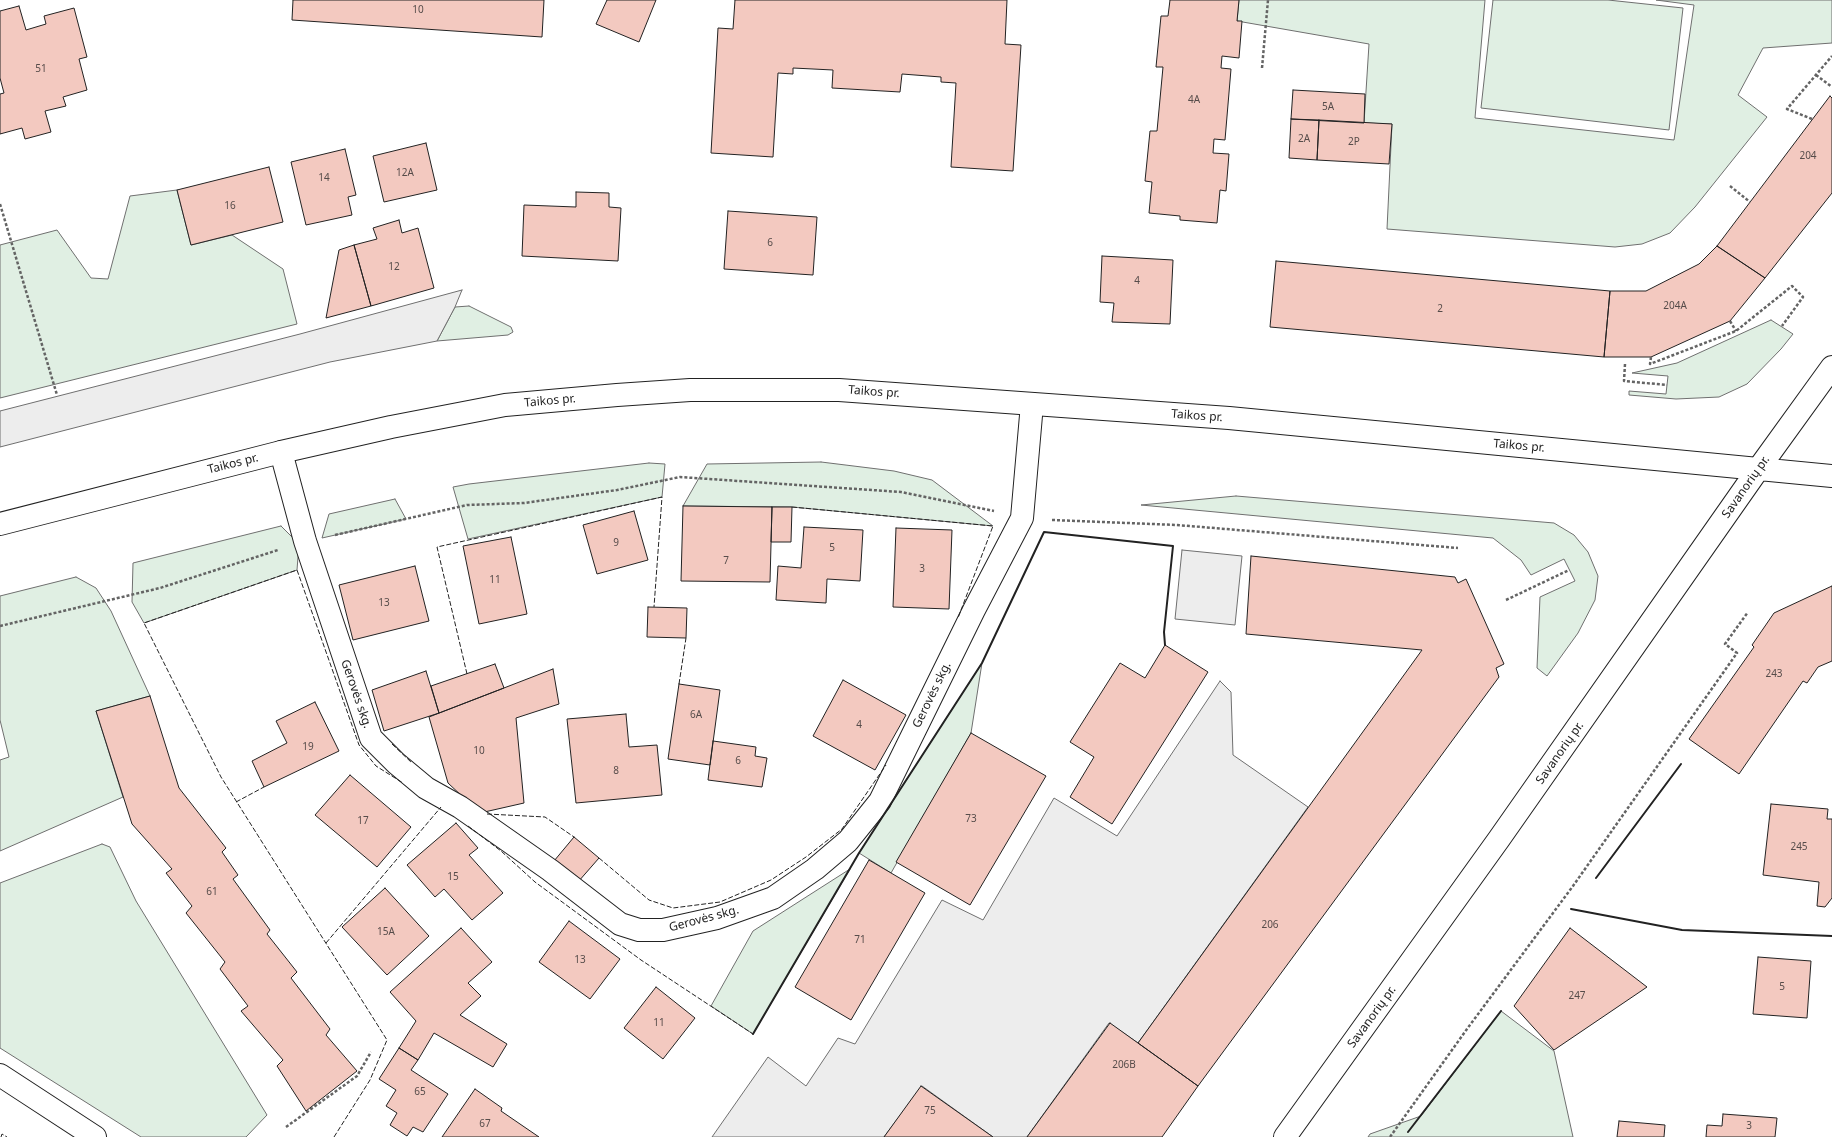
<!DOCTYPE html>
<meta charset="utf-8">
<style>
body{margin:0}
canvas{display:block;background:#fff}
</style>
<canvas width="1832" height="1137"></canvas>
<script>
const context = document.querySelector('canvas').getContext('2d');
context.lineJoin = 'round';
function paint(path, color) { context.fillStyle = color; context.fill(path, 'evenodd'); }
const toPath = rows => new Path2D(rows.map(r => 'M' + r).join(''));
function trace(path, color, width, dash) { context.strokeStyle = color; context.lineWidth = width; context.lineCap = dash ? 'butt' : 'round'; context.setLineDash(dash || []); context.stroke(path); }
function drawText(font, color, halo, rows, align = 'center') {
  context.font = font + ' "Noto Sans",sans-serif'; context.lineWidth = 3; context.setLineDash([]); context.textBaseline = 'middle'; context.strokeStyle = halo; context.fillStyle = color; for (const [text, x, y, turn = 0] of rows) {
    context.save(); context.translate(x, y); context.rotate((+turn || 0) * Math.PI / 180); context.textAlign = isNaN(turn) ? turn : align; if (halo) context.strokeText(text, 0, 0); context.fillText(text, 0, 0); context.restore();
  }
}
const green = toPath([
 [1239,0,1485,0,1475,118,1674,140,1694,5,1656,0,1832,0,1832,43,1763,48,1738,95,1767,117,1695,207,1670,233,1642,244,1615,247,1387,229,1392,124,1364,123,1369,44,1237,21,1239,0],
 [1493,0,1608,0,1683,8,1669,130,1481,108,1493,0],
 [177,190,191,245,232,235,283,269,297,324,0,398,0,245,57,230,91,278,108,279,130,196,177,190],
 [469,306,511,327,513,332,508,335,437,341,455,307,469,306],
 [1771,320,1793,334,1781,349,1747,384,1719,397,1676,399,1629,395,1629,391,1666,394,1668,376,1632,373,1677,363,1771,320],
 [821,462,894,471,932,480,993,526,792,507,683,506,707,464,821,462],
 [649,463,665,464,662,497,468,539,453,487,469,484,649,463],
 [1236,496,1554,523,1574,535,1588,552,1598,576,1595,600,1578,633,1547,676,1537,668,1540,597,1575,581,1564,559,1531,575,1521,560,1493,538,1141,505,1236,496],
 [395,499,406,519,322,538,329,514,395,499],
 [281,526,299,544,297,570,144,623,132,602,133,563,281,526],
 [76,577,96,588,111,611,150,696,96,711,123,797,0,851,0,760,9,757,0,720,0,596,76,577],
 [982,663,971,733,891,873,859,853,982,663],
 [102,844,110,847,136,901,267,1115,246,1137,141,1137,0,1048,0,883,102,844],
 [850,869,753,1034,711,1006,753,931,850,869],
 [1501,1011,1554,1051,1573,1137,1368,1137,1370,1134,1421,1116,1501,1011]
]);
paint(green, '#e0efe3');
trace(green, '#6f6f6f', 1);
const parking = toPath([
 [462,290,455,307,437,341,330,362,0,447,0,411,300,334,462,290],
 [1182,550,1242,556,1235,625,1175,619,1182,550],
 [1220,681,1231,692,1233,755,1308,807,1138,1043,1109,1023,1027,1137,993,1137,922,1086,884,1137,712,1137,768,1057,806,1086,838,1038,855,1044,942,900,983,920,1054,798,1117,836,1220,681]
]);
paint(parking, '#ededed');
trace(parking, '#6f6f6f', 1);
const building = toPath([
 [293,0,544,0,542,37,292,20,293,0],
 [607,0,656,0,639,42,596,24,607,0],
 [735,0,1007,0,1005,44,1021,45,1013,171,951,167,956,83,941,82,941,77,902,74,900,92,832,88,833,70,793,68,793,74,778,73,773,157,711,153,718,28,733,29,735,0],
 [1170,0,1239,0,1237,21,1242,21,1239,58,1222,56,1221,68,1231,69,1225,140,1214,139,1213,153,1229,154,1226,191,1220,190,1217,223,1180,220,1180,216,1149,213,1152,182,1145,181,1150,131,1157,131,1163,67,1156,67,1161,16,1168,16,1170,0],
 [19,6,26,30,46,24,44,16,74,8,87,57,79,59,87,90,63,97,66,106,45,111,51,132,25,139,22,128,0,134,0,94,4,93,0,78,0,11,19,6],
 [1293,90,1365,94,1364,123,1291,119,1293,90],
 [1830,96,1832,98,1832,193,1765,278,1717,246,1830,96],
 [1291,119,1319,120,1317,160,1289,158,1291,119],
 [1319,120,1392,124,1389,164,1317,160,1319,120],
 [426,143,437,190,384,202,373,156,426,143],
 [345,149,356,195,348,197,352,215,306,225,291,162,345,149],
 [269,167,283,222,191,245,177,190,269,167],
 [576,192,609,193,609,207,621,208,618,261,522,256,524,205,576,207,576,192],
 [728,211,817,217,813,275,724,269,728,211],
 [399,220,402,233,418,228,434,288,371,306,354,245,377,239,373,228,399,220],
 [354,245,371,306,326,318,339,250,354,245],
 [1717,246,1765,278,1730,321,1651,357,1604,357,1610,291,1646,291,1699,264,1717,246],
 [1102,256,1173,260,1170,324,1112,322,1114,303,1100,302,1102,256],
 [1276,261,1610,291,1604,357,1270,327,1276,261],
 [683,506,772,507,770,582,681,581,683,506],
 [772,507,792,507,791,542,771,542,772,507],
 [634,511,648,560,597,574,583,525,634,511],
 [804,527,863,530,860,581,827,579,826,603,776,600,778,566,801,568,804,527],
 [896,528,952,530,949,609,893,607,896,528],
 [511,537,527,614,479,624,463,546,511,537],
 [1251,556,1455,577,1458,583,1466,579,1504,664,1496,668,1499,677,1198,1086,1138,1043,1422,650,1246,634,1251,556],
 [415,566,429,621,353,640,339,585,415,566],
 [1832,586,1832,661,1818,667,1807,683,1803,681,1739,774,1689,739,1754,647,1752,645,1774,613,1832,586],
 [648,607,687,608,686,638,647,637,648,607],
 [1165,645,1208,672,1112,824,1070,797,1094,757,1070,742,1120,663,1145,678,1165,645],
 [495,664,504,688,439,713,431,686,495,664],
 [553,669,559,704,516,718,524,803,480,813,448,783,429,717,553,669],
 [426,671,439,713,384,731,372,690,426,671],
 [843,680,906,715,875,770,813,736,843,680],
 [679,684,720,690,710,765,668,759,679,684],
 [150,696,179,788,226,848,222,852,238,875,233,879,270,930,267,934,297,972,291,978,330,1029,326,1035,357,1071,306,1111,277,1066,283,1060,241,1011,248,1006,220,969,225,962,186,913,192,906,166,873,172,869,132,824,96,711,150,696],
 [315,702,339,751,264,787,252,761,287,743,276,721,315,702],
 [626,714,629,747,657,745,662,795,576,803,567,719,626,714],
 [971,733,1046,776,970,905,896,862,971,733],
 [713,741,756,747,755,756,767,758,762,787,708,780,713,741],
 [350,775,411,827,377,867,315,815,350,775],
 [1771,804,1828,809,1827,819,1832,819,1832,898,1825,907,1817,906,1819,882,1763,875,1771,804],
 [456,823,478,848,469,855,503,893,472,920,444,889,435,897,407,865,456,823],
 [574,837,599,858,578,882,554,861,574,837],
 [869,860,925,893,851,1020,795,987,869,860],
 [385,888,429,936,387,975,342,927,385,888],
 [569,921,620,959,590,999,539,962,569,921],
 [461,928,492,962,468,983,481,996,460,1015,507,1044,493,1067,434,1033,418,1060,399,1048,416,1021,390,992,461,928],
 [1570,928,1647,987,1554,1050,1514,1006,1570,928],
 [1758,957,1811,961,1807,1018,1753,1014,1758,957],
 [656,987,695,1018,663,1059,624,1028,656,987],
 [1110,1023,1198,1086,1162,1137,1027,1137,1110,1023],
 [399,1048,418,1060,411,1070,448,1094,423,1132,413,1127,407,1136,390,1125,397,1113,386,1106,396,1090,379,1079,399,1048],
 [921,1086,993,1137,884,1137,921,1086],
 [475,1089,502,1108,501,1111,539,1137,442,1137,475,1089],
 [1723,1114,1777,1118,1775,1137,1706,1137,1707,1125,1722,1126,1723,1114],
 [1619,1121,1665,1125,1664,1137,1617,1137,1619,1121]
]);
paint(building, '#f3c9c0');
trace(building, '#222', 1);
const street = toPath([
 [281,452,305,541,371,738,396,763,426,788,460,807,550,870,620,924,639,930,663,930,717,918,773,898,815,869,848,841,880,801,974,610,1022,518,1032,404]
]);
const secondary = toPath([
 [0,1075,95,1137]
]);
const primary = toPath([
 [0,524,281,452,391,427,505,405,617,395,690,390,839,390,1229,418,1832,476],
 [1285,1137,1499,839,1759,468,1832,367]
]);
trace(street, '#222', 24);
trace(secondary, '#222', 24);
trace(primary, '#222', 24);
trace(toPath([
 [1262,68,1268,0],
 [1816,75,1832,87],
 [1812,119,1787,109,1832,56],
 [1730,186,1750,202],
 [0,204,57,395],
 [1730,321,1736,331],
 [1651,357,1650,364,1736,331,1792,286,1803,297,1782,326],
 [1625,364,1624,381,1667,385],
 [1052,520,1177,525,1458,548],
 [335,535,467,505,524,503,617,490,680,477,901,492,994,511],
 [1506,600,1569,570],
 [0,626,160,588,278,550],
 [286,1127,357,1076,371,1052],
 [1390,1137,1467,1029,1573,886,1737,653,1725,644,1748,612]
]), '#646464', 2.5, [3, 2]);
trace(street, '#fff', 22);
trace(secondary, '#fff', 22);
trace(primary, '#fff', 22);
trace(toPath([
 [792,507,993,526,958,618],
 [467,674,437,547,662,497,654,607],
 [679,684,686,638],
 [392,744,412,763],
 [236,802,264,787],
 [487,814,545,817,574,837],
 [468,826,501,851,535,882,641,960,753,1034],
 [599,858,649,900,673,908,720,902,771,880,806,857,842,829,886,765],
 [326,943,441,807],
 [1,1137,2,1134,7,1137],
 [334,1137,370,1080,387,1040,221,777,144,623,297,570,359,745,376,766,403,783]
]), '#222', 1, [5, 2]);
trace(toPath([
 [1596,878,1681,764],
 [1571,909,1682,930,1832,936],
 [753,1034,859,853,982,663,1044,532,1173,546,1164,632,1165,645],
 [1408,1132,1501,1011]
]), '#222', 2);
drawText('10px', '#564c4a', null, [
 ["10",418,10],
 ["51",41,69],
 ["4A",1194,100],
 ["5A",1328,107],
 ["2A",1304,139],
 ["2P",1354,142],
 ["204",1808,156],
 ["12A",405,173],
 ["14",324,178],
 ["16",230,206],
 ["6",770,243],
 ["12",394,267],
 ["4",1137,281],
 ["204A",1675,306],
 ["2",1440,309],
 ["9",616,543],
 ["5",832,548],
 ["7",726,561],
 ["3",922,569],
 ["11",495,580],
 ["13",384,603],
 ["243",1774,674],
 ["6A",696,715],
 ["4",859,725],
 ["19",308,747],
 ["10",479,751],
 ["6",738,761],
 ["8",616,771],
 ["73",971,819],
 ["17",363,821],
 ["245",1799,847],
 ["15",453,877],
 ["61",212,892],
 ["206",1270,925],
 ["15A",386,932],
 ["71",860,940],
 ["13",580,960],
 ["5",1782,987],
 ["247",1577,996],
 ["11",659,1023],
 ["206B",1124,1065],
 ["65",420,1092],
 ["75",930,1111],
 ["67",485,1124],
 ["3",1749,1126]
]);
drawText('12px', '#222', '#fff', [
 ["Taikos pr.",874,392,4],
 ["Taikos pr.",550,401,-5],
 ["Taikos pr.",1197,416,4],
 ["Taikos pr.",1519,446,5],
 ["Taikos pr.",233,464,-14],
 ["Savanorių pr.",1746,487,-55],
 ["Gerovės skg.",356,694,71],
 ["Gerovės skg.",932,695,-64],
 ["Savanorių pr.",1560,753,-55],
 ["Gerovės skg.",704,919,-15],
 ["Savanorių pr.",1372,1017,-54]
]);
</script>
